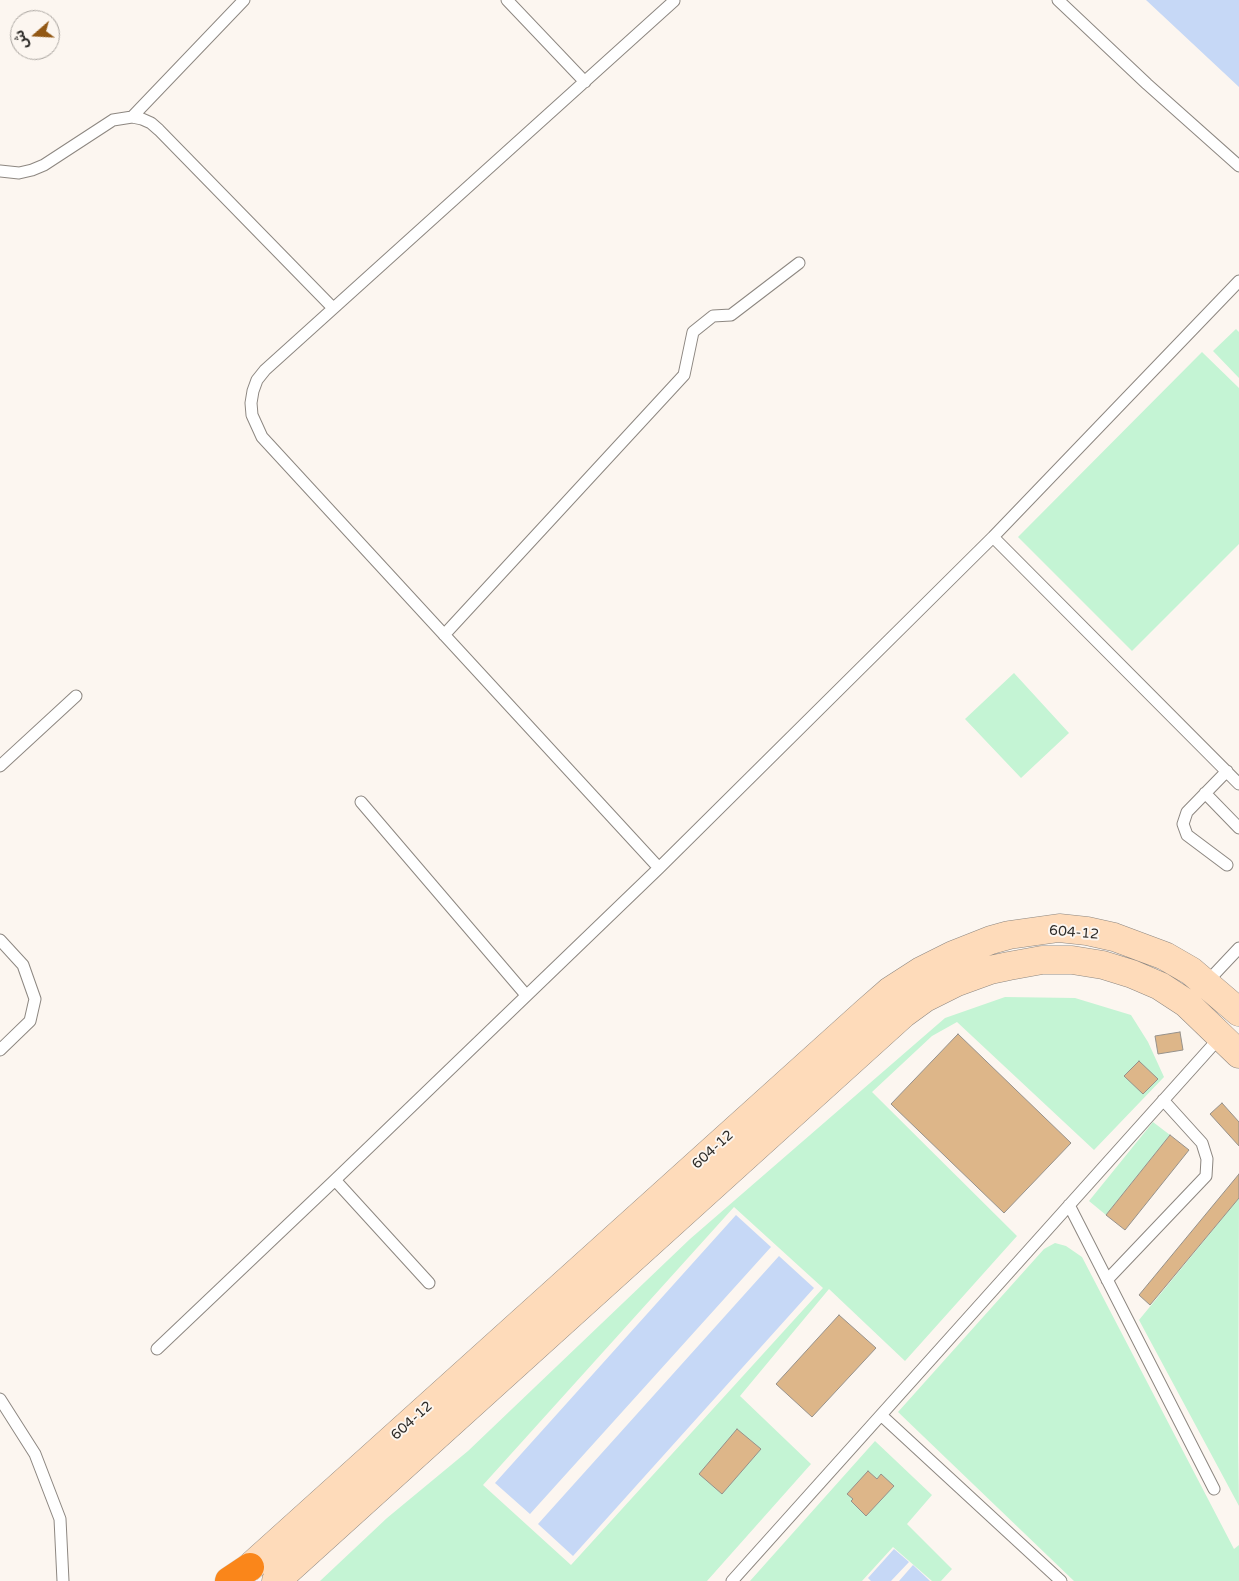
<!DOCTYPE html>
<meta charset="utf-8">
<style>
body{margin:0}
#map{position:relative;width:1239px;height:1581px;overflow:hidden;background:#fcf6f0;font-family:"Varela Round","Noto Sans Arabic",sans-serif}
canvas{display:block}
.north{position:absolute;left:10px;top:10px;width:50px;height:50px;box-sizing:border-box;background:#fcf6f0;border:1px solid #aaa5a0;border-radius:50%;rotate:251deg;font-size:14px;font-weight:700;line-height:20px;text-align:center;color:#2e2c29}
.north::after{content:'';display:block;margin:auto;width:18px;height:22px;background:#925814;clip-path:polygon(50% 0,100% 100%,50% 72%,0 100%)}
</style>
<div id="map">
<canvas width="1239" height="1581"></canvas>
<div class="north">ش</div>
</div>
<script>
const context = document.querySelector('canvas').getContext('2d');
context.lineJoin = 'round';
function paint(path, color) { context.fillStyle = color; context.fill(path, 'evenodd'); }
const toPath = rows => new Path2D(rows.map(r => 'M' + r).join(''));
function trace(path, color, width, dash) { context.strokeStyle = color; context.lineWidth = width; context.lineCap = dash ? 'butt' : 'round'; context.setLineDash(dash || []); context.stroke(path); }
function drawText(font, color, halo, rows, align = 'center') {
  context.font = font + ' "Varela Round",sans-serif'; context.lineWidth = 4; context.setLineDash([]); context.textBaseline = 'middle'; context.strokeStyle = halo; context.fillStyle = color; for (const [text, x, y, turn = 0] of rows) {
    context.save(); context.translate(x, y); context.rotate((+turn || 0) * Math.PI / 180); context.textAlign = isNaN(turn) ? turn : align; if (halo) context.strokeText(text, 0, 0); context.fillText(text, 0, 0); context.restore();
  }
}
paint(toPath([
 [1236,329,1239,332,1239,378,1213,351],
 [1202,352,1239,388,1239,544,1132,651,1018,537],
 [1014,673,1069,733,1021,778,965,719],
 [1005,997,1075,998,1131,1015,1148,1042,1164,1077,1094,1150,957,1022,932,1036,872,1092,1017,1236,905,1361,829,1289,740,1396,811,1464,707,1581,320,1581,387,1518,468,1451,690,1239,945,1018],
 [734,1207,823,1288,571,1565,483,1485],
 [1153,1122,1170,1135,1106,1215,1089,1201],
 [1239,1198,1238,1441,1239,1506,1139,1320],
 [1055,1243,1066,1246,1082,1257,1234,1549,1239,1545,1239,1581,1074,1581,898,1412,1044,1249],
 [875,1441,932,1495,907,1524,952,1569,941,1581,932,1581,893,1547,862,1581,750,1581]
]), '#c4f4d4');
paint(toPath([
 [1146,0,1239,0,1239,87],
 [736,1215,771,1247,530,1514,495,1483],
 [779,1256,814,1288,573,1556,538,1524],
 [894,1549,909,1562,891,1581,871,1581,868,1578],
 [913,1565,930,1581,931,1581,899,1581]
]), '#c6d8f6');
const building = toPath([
 [1180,1032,1183,1050,1158,1054,1155,1036,1180,1032],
 [958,1034,1071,1143,1004,1213,891,1104,958,1034],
 [1139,1061,1158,1079,1143,1094,1124,1076,1139,1061],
 [1222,1103,1239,1122,1239,1146,1210,1114,1222,1103],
 [1170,1135,1189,1150,1125,1230,1106,1215,1170,1135],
 [1239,1174,1239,1198,1150,1305,1139,1295,1239,1174],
 [839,1315,876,1348,812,1417,776,1384,839,1315],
 [737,1429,761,1449,722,1494,699,1474,737,1429],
 [868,1471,877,1479,881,1474,894,1486,866,1516,851,1501,853,1499,847,1494,868,1471]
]);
paint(building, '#ddb689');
trace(building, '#96918b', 1);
const lane = toPath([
 [507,0,585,82],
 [1058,0,1147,84,1239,166],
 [132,117,244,0],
 [0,171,19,173,32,170,44,165,113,120,132,117,142,119,151,123,159,130,333,308],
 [993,537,1239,784],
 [444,635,684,375,693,332,713,316,731,315,799,263],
 [0,766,76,696],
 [1227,771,1187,812,1183,824,1187,835,1227,865],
 [1205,793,1239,828],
 [361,802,526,995],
 [659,868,262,437,252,415,251,403,253,391,257,380,265,370,674,1],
 [0,940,23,965,35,999,30,1021,0,1050],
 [1206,983,1239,948],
 [335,1180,429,1283],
 [1069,1205,1214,1489],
 [1107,1280,1206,1176,1207,1159,1202,1143,1163,1100],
 [157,1349,335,1180,659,868,993,537,1239,281],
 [0,1399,35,1454,60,1519,63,1581],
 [881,1415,1061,1581],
 [732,1581,1221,1036]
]);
const secondary = toPath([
 [250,1567,866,1012,890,991,921,971,953,955,991,940,1009,935,1059,928,1087,931,1114,937,1165,956,1191,971,1239,1012],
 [276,1581,903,1014,925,998,957,982,990,970,1009,966,1042,960,1072,960,1103,965,1132,974,1160,986,1186,1003,1239,1054]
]);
const highway = toPath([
 [229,1581,250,1567]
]);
trace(lane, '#8d8781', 13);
trace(secondary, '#8d8781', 29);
trace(highway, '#d5d5d4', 29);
trace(lane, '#fff', 11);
trace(secondary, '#fedbba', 28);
trace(highway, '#fa861a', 28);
drawText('14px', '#2e2c29', '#fcf6f0', [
 ["604-12",1074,933,5],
 ["604-12",713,1150,-42],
 ["604-12",412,1421,-42]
]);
</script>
